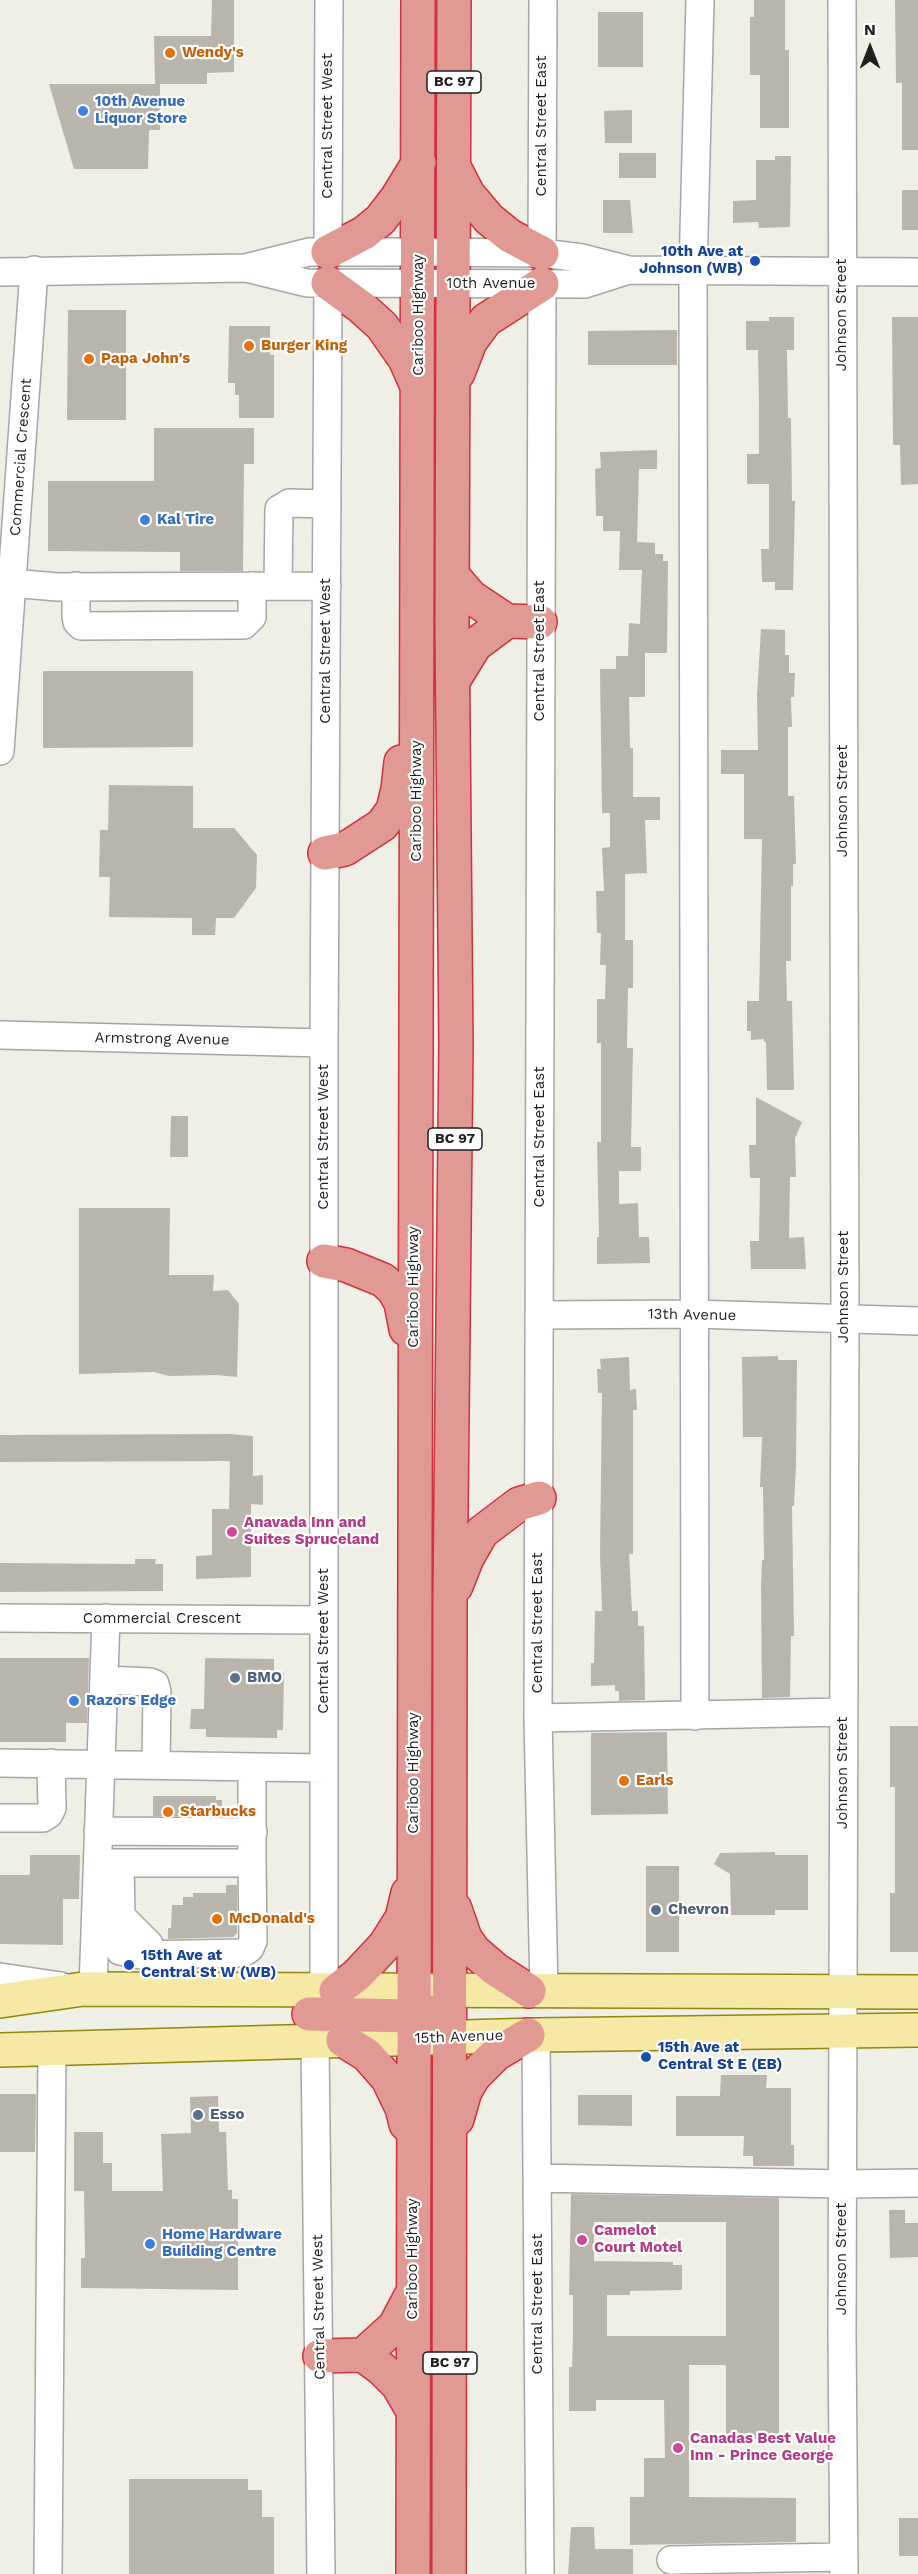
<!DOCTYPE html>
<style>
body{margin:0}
#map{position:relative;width:918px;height:2574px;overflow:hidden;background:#efefe6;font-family:"Work Sans",sans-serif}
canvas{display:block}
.north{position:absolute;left:840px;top:18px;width:60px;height:60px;-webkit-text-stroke:4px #fff;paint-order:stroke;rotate:0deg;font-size:16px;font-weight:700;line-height:24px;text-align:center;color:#1f1f1f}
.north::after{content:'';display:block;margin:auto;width:21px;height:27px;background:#1f1f1f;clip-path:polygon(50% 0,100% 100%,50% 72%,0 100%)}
</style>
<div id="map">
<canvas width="918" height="2574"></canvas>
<div class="north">N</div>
</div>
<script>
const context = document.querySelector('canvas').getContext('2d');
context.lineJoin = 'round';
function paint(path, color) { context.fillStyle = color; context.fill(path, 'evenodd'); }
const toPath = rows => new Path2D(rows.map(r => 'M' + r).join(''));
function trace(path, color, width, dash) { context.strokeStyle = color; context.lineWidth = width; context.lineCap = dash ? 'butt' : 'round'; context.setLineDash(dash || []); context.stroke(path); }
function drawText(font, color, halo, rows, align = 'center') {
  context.font = font + ' "Work Sans",sans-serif'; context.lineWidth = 4.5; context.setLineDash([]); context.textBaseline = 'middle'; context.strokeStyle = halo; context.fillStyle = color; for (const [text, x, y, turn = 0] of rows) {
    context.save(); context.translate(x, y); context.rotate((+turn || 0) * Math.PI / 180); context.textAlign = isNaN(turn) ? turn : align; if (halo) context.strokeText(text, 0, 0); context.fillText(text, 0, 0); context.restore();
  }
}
paint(toPath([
 [212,0,234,0,234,72,207,73,207,84,155,84,154,36,211,36],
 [754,0,785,0,785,50,789,50,789,128,760,128,760,75,750,75,750,17,754,17],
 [895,0,918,0,918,150,902,150,902,83,896,83],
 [598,12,643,12,643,67,598,67],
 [49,84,160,84,160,130,149,130,148,169,74,169],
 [632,110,632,143,605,143,604,111],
 [619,153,656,153,656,178,619,178],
 [775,156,791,156,790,227,759,228,758,222,733,223,733,201,756,200,756,160,775,160],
 [902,190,918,190,918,230,902,230],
 [603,200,630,200,633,233,603,233],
 [68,310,126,310,126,420,67,420],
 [769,317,794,317,794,350,787,350,788,418,791,418,792,501,795,501,793,590,775,590,775,582,762,582,761,549,769,549,769,484,747,484,747,454,759,454,759,405,758,350,746,350,746,321,769,321],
 [892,317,918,317,918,484,901,485,900,445,893,445],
 [229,326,270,326,270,355,274,355,274,418,239,418,239,395,235,395,235,383,228,383],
 [677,330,677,365,588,365,588,331],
 [154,428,254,428,254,464,244,464,243,571,180,571,180,552,48,551,48,481,154,481],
 [657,450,657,469,639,469,637,542,655,543,655,554,663,554,663,561,668,561,667,653,645,653,645,697,629,697,630,748,633,748,633,797,660,797,660,820,645,820,647,873,625,874,625,940,633,940,633,988,628,988,627,1048,633,1048,631,1147,641,1147,641,1171,619,1171,619,1204,638,1203,639,1237,649,1237,650,1263,597,1264,597,1237,599,1237,597,1142,601,1142,601,1043,597,1043,597,999,605,999,606,965,600,965,601,933,597,933,596,891,604,891,602,848,610,847,610,813,602,813,600,669,616,669,616,656,628,656,629,623,640,624,642,570,619,570,620,531,603,531,603,516,596,516,595,469,601,468,600,452],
 [761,629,785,630,785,655,789,655,789,673,795,673,794,697,791,697,792,727,788,727,788,796,794,796,796,864,793,864,793,886,791,886,791,961,786,961,787,1001,792,1001,794,1090,767,1090,766,1042,764,1042,764,1039,751,1040,751,1031,747,1031,747,1001,759,1001,762,839,744,839,744,774,721,774,721,750,758,750,757,696],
 [43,671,193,671,193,747,43,748],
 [109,785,193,786,193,828,234,828,257,855,256,888,234,918,216,918,215,935,192,935,192,918,109,917,110,877,99,877,100,830,108,830],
 [756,1097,802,1122,795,1138,796,1177,790,1177,789,1238,804,1237,806,1269,751,1269,750,1241,759,1241,760,1178,750,1178,749,1145,756,1145],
 [171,1116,188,1116,188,1157,170,1157],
 [79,1208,170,1208,169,1275,214,1275,213,1291,228,1290,239,1304,237,1377,217,1375,169,1376,154,1372,79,1374],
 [778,1356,778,1360,797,1360,796,1464,794,1506,792,1506,794,1636,791,1636,790,1697,762,1698,761,1586,762,1560,764,1560,763,1487,760,1487,762,1437,743,1437,742,1357],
 [629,1357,630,1390,636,1389,637,1410,633,1410,633,1554,629,1554,632,1611,638,1611,638,1626,644,1626,645,1700,619,1701,619,1691,615,1691,615,1685,591,1686,591,1663,594,1663,595,1611,602,1611,600,1554,602,1393,598,1393,597,1369,601,1369,600,1359],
 [230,1434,253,1436,253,1476,263,1475,263,1505,251,1504,251,1577,196,1579,196,1556,212,1555,212,1509,229,1509,230,1461,0,1462,0,1435],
 [135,1559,156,1559,155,1564,163,1564,163,1591,0,1592,0,1563,135,1564],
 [0,1658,89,1658,87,1723,66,1723,66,1742,0,1742],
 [205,1658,274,1659,274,1673,284,1673,283,1730,277,1730,277,1738,206,1737,206,1729,190,1729,191,1709,204,1709],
 [890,1726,918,1726,918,1952,890,1952,890,1893,895,1893,895,1787,890,1787],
 [667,1732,668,1814,591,1815,591,1733],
 [153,1796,216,1796,216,1800,222,1800,222,1816,153,1816],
 [775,1852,775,1855,808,1855,808,1910,775,1910,775,1915,731,1915,730,1874,714,1864,720,1853],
 [30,1855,80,1855,79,1899,63,1899,63,1945,0,1944,0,1875,30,1875],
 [646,1866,679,1866,679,1952,646,1952],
 [226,1885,237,1885,237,1933,233,1937,168,1939,168,1928,171,1928,172,1905,183,1905,183,1897,193,1897,193,1893,226,1893],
 [721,2075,767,2075,766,2088,791,2088,791,2145,794,2145,794,2166,753,2166,753,2156,743,2156,744,2136,676,2136,676,2096,720,2096],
 [0,2094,36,2094,35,2152,0,2152],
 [578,2095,632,2095,632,2126,578,2125],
 [218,2096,219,2132,226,2132,228,2190,232,2190,232,2199,238,2199,238,2290,81,2288,81,2258,85,2258,84,2191,74,2191,74,2132,103,2132,103,2163,112,2163,112,2191,163,2191,161,2134,191,2133,190,2097],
 [571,2194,779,2198,779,2439,726,2439,726,2365,689,2365,689,2497,796,2498,796,2542,630,2545,630,2497,644,2497,644,2458,665,2458,664,2400,596,2400,596,2411,569,2411,569,2367,572,2367,573,2336,573,2295,569,2295],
 [594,2222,726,2222,726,2336,607,2336,607,2295,630,2295,630,2291,682,2290,682,2265,673,2265,673,2262,594,2261],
 [889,2210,905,2210,905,2223,918,2223,918,2257,890,2258],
 [129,2479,248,2479,248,2490,262,2490,262,2517,274,2517,274,2574,129,2574],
 [899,2518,918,2518,918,2556,899,2556],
 [571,2527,594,2527,595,2549,633,2549,633,2574,568,2574]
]), '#b9b5ac');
const minor = toPath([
 [842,0,845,1320,842,2334,844,2574],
 [328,252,329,0],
 [542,253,543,0],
 [250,269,307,283,585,284,629,270],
 [0,272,245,268,309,252,419,252,542,253,582,258,629,270,918,272],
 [542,284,538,1718,544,1991],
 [12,583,57,587,327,586],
 [76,586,76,616,77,622,81,626,244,625,252,617,252,586],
 [278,586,279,509,289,503,327,504],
 [0,751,34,270],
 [0,1035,324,1043],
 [539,1315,694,1314,918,1321],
 [0,1618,324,1620],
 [104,1680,150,1682,155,1684,157,1692,156,1765],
 [695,1716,693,272,700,0],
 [538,1718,843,1712],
 [0,1763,324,1768],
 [0,1818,43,1818,49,1814,52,1808,51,1763],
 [98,1831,253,1832],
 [104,1863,252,1863,252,1767],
 [120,1863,121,1916,116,1922,114,1937,120,1951,141,1955,243,1953,250,1948,253,1941,252,1863],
 [121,1916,149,1944,153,1954],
 [0,1977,61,1986],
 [93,1989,106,1618],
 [324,1991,324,1043,328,283],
 [536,2035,540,2574],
 [315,2040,321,2574],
 [537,2178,843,2184,918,2183],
 [671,2560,844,2557],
 [48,2574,52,2048]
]);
const major = toPath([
 [0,2001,83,1989,918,1992],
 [0,2050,536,2035,918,2030]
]);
const highway = toPath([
 [454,167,468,194,489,219,510,236,542,253],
 [328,252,364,233,380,220,397,198,419,162],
 [328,283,361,307,382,326,405,359,417,386],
 [458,373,470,342,486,320,542,284],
 [452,575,471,597,507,621,540,622],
 [453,681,475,645,507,621],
 [325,853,345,849,382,825,393,810,398,789,401,762],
 [324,1261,346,1265,383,1280,394,1290,401,1303,406,1329],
 [456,1586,467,1558,482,1532,519,1504,539,1498],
 [455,1909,465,1938,474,1951,495,1969,529,1991],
 [336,1991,357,1975,385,1945,402,1918,408,1893],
 [309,2014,414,2016,430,2015,434,2012],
 [343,2040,367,2055,388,2079,402,2108,406,2124],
 [457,2119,465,2091,474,2076,496,2054,528,2035],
 [363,2355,395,2326,413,2292],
 [320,2356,363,2355,382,2369,398,2385,413,2411],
 [413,2574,418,0],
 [449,2574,450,1599,456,1044,452,622,454,0]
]);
trace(minor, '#a6a6a6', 30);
trace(major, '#91870a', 36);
trace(highway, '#d0313f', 36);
trace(minor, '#fff', 27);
trace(major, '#f6e8a5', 33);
trace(highway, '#e19993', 33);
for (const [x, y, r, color] of [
 [170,53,6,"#e8710a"],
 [83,111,6,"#3f7fe0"],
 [755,261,6,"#1a4fb4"],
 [249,346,6,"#e8710a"],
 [89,359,6,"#e8710a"],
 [145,520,6,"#3f7fe0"],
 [232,1532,6,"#d1479c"],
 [235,1678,6,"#5c6f8a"],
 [74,1701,6,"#3f7fe0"],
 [624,1781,6,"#e8710a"],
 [168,1812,6,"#e8710a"],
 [656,1910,6,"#5c6f8a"],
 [217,1919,6,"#e8710a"],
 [129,1965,6,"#1a4fb4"],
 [646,2057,6,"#1a4fb4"],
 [198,2115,6,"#5c6f8a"],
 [582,2240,6,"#d1479c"],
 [150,2244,6,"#3f7fe0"],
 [678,2448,6,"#d1479c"]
]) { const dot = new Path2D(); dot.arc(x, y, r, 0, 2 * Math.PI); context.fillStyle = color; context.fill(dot); trace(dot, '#fff', 2); }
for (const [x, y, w] of [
 [454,82,54],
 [455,1139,54],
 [450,2363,54]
]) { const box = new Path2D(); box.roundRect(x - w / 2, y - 11, w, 22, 4.5); context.fillStyle = '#fff'; context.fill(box); trace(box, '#1f1f1f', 1.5); }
drawText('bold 14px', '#1f1f1f', null, [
 ["BC 97",454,82],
 ["BC 97",455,1139],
 ["BC 97",450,2363]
]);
drawText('bold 15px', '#c56008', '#fff', [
 ["Wendy's",182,53],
 ["Burger King",261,346],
 ["Papa John's",101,359],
 ["Earls",636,1781],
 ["Starbucks",180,1812],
 ["McDonald's",229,1919]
], 'left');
drawText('bold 15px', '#366cbe', '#fff', [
 ["10th Avenue",95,102],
 ["Liquor Store",95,119],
 ["Kal Tire",157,520],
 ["Razors Edge",86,1701],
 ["Home Hardware",162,2235],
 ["Building Centre",162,2252]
], 'left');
drawText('15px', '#1f1f1f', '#fff', [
 ["Central Street West",328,126,-90],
 ["Central Street East",542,126,-90],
 ["10th Avenue",491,284],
 ["Cariboo Highway",419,315,-90],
 ["Johnson Street",842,315,-90],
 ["Commercial Crescent",21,457,-86],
 ["Central Street West",326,651,-90],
 ["Central Street East",540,651,-90],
 ["Cariboo Highway",417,801,-90],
 ["Johnson Street",843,801,-90],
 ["Armstrong Avenue",162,1039,1],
 ["Central Street West",324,1137,-90],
 ["Central Street East",540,1137,-90],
 ["Cariboo Highway",414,1287,-90],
 ["Johnson Street",844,1287,-90],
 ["13th Avenue",692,1315,1],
 ["Commercial Crescent",162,1619],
 ["Central Street East",538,1623,-90],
 ["Central Street West",324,1641,-90],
 ["Cariboo Highway",414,1773,-90],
 ["Johnson Street",843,1773,-90],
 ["15th Avenue",459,2037,-2],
 ["Cariboo Highway",413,2259,-90],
 ["Johnson Street",842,2259,-90],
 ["Central Street East",538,2304,-90],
 ["Central Street West",319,2307,-91]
]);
drawText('bold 15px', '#164399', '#fff', [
 ["10th Ave at",743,252,"right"],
 ["Johnson (WB)",743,269,"right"],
 ["15th Ave at",141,1956],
 ["Central St W (WB)",141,1973],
 ["15th Ave at",658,2048],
 ["Central St E (EB)",658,2065]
], 'left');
drawText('bold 15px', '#b23c85', '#fff', [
 ["Anavada Inn and",244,1523],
 ["Suites Spruceland",244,1540],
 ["Camelot",594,2231],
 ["Court Motel",594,2248],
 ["Canadas Best Value",690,2439],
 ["Inn - Prince George",690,2456]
], 'left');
drawText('bold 15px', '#4e5e75', '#fff', [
 ["BMO",247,1678],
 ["Chevron",668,1910],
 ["Esso",210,2115]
], 'left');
</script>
